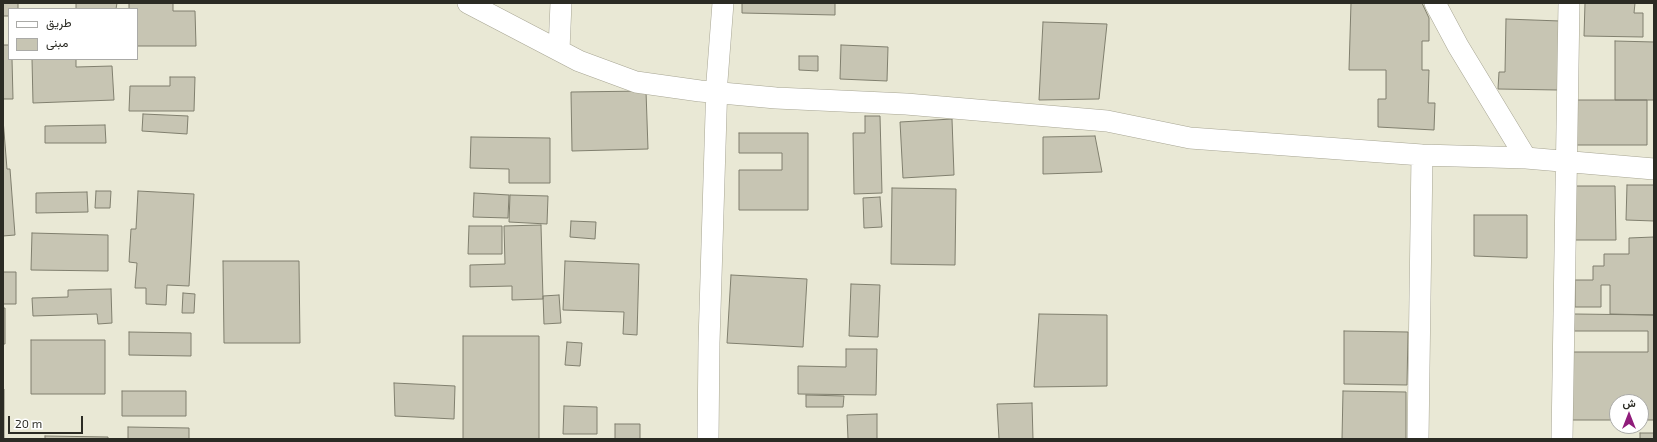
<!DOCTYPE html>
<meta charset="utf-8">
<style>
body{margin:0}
#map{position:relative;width:1657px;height:442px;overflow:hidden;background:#e9e8d5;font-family:"Exo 2",Vazirmatn,sans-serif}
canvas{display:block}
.frame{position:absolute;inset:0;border:4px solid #2b2b24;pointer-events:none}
.legend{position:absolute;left:8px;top:8px;width:130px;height:52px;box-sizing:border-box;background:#fff;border:1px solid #aaaaa7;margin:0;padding:5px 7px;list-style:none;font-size:12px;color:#2b2b24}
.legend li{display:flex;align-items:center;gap:8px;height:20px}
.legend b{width:20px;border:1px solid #aaaaa7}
.north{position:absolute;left:1609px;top:394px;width:40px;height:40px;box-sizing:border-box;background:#fff;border:1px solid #aaaaa7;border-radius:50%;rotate:0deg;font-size:11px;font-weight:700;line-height:16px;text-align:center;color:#2b2b24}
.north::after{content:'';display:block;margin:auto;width:14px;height:18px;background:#901c7b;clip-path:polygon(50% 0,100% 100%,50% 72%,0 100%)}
.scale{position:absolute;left:8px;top:416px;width:75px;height:18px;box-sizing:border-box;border:2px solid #2b2b24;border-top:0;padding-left:5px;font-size:12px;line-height:14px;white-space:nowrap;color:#2b2b24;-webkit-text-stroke:3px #fff;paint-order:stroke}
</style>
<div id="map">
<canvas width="1657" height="442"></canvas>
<div class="frame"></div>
<ul class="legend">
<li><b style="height:5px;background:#fff"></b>طريق</li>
<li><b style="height:11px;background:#c7c5b3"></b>مبنى</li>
</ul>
<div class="north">ش</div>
<div class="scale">20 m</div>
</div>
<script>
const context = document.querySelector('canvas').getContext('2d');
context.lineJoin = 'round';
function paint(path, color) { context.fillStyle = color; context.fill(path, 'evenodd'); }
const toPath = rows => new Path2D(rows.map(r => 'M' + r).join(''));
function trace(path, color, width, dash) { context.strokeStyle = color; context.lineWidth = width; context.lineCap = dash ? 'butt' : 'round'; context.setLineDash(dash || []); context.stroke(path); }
const building = toPath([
 [3,3,18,3,18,9,9,9,9,16,3,16,3,3],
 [76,3,117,3,116,9,76,9,76,3],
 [129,3,173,3,173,11,195,11,196,46,137,46,137,9,129,9,129,3],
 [742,3,835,3,835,15,742,13,742,3],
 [1351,3,1422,3,1429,18,1429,41,1422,41,1422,70,1429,70,1428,103,1435,103,1434,130,1378,127,1378,99,1386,99,1386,70,1349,70,1351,3],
 [1585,3,1635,3,1634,13,1643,13,1643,37,1584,36,1585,3],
 [1506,19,1560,21,1558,90,1498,89,1499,72,1505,72,1506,19],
 [1043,22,1107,24,1099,99,1039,100,1043,22],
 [1615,41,1654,42,1654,100,1615,100,1615,41],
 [3,45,9,45,9,59,12,59,13,99,3,99,3,45],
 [841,45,888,47,887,81,840,79,841,45],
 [799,56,818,56,818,71,799,70,799,56],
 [32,59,76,59,76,67,112,66,114,100,33,103,32,59],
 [170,77,195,77,194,111,129,111,130,86,170,86,170,77],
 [646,91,648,149,572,151,571,92,646,91],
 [1576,100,1647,100,1647,145,1576,145,1576,100],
 [143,114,188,116,187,134,142,131,143,114],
 [865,116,880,116,882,193,854,194,853,133,865,133,865,116],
 [3,119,7,169,10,169,15,235,3,236,3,119],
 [952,119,954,175,903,178,900,122,952,119],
 [105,125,106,143,45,143,45,126,105,125],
 [739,133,808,133,808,210,739,210,739,170,782,170,782,153,739,153,739,133],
 [1095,136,1102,172,1043,174,1043,137,1095,136],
 [471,137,550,138,550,183,509,183,509,169,470,168,471,137],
 [1627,185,1654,185,1654,221,1626,220,1627,185],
 [1574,186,1615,186,1616,240,1574,240,1574,186],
 [892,188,956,189,955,265,891,264,892,188],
 [96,191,111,191,110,208,95,208,96,191],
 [138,191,194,194,189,286,167,285,166,305,146,304,146,288,135,288,137,263,129,262,131,229,136,229,138,191],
 [87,192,88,212,36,213,36,193,87,192],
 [474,193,509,195,508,218,473,217,474,193],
 [510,195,548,196,547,224,509,222,510,195],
 [880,197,882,227,864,228,863,198,880,197],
 [1474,215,1527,215,1527,258,1474,256,1474,215],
 [571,221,596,222,595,239,570,237,571,221],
 [541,225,543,299,512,300,512,286,470,287,470,265,505,264,504,226,541,225],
 [469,226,502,226,502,254,468,254,469,226],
 [32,233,108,235,108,271,31,270,32,233],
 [1654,237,1654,315,1610,314,1610,285,1601,285,1601,307,1575,307,1575,280,1593,280,1593,266,1604,266,1604,254,1629,254,1629,238,1654,237],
 [223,261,299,261,300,343,224,343,223,261],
 [565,261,639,264,637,335,623,334,624,312,563,310,565,261],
 [3,272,16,272,16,304,3,304,3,272],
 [731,275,807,279,803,347,727,343,731,275],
 [851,284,880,285,878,337,849,336,851,284],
 [111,289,112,323,98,324,97,314,33,316,32,298,68,297,68,290,111,289],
 [183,293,195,294,194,313,182,313,183,293],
 [559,295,561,323,544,324,543,296,559,295],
 [3,308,5,308,5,344,3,344,3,308],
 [1039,314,1107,315,1107,386,1034,387,1039,314],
 [1574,314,1654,315,1654,420,1641,420,1641,402,1617,402,1617,420,1572,420,1572,352,1648,352,1648,331,1574,331,1574,314],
 [1344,331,1408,332,1407,385,1344,384,1344,331],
 [129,332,191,333,191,356,129,355,129,332],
 [463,336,539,336,539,439,463,439,463,336],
 [31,340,105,340,105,394,31,394,31,340],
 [567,342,582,343,580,366,565,365,567,342],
 [846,349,877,349,876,395,798,394,798,366,846,367,846,349],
 [394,383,455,386,454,419,395,416,394,383],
 [3,389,4,389,4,439,3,439,3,389],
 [122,391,186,391,186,416,122,416,122,391],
 [1343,391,1406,392,1406,439,1342,439,1343,391],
 [806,395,844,396,843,407,806,407,806,395],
 [1032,403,1033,439,999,439,997,404,1032,403],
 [564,406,597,407,597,434,563,434,564,406],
 [877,414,877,439,848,439,847,415,877,414],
 [615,424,640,424,640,439,615,439,615,424],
 [128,427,189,428,189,439,128,439,128,427],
 [1640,433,1654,433,1654,439,1640,439,1640,433],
 [45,436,108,437,108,439,45,439,45,436]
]);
paint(building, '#c7c5b3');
trace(building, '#807f6e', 1);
const minor = toPath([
 [468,3,579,61,636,82,700,91,776,98,906,104,1107,121,1190,138,1422,155,1526,158,1654,169],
 [1435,3,1458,46,1526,158],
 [559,50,561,3],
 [708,439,709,343,717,81,723,3],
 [1418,439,1422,155],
 [1562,439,1569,3]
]);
trace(minor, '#a7a593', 22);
trace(minor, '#fff', 21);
</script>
